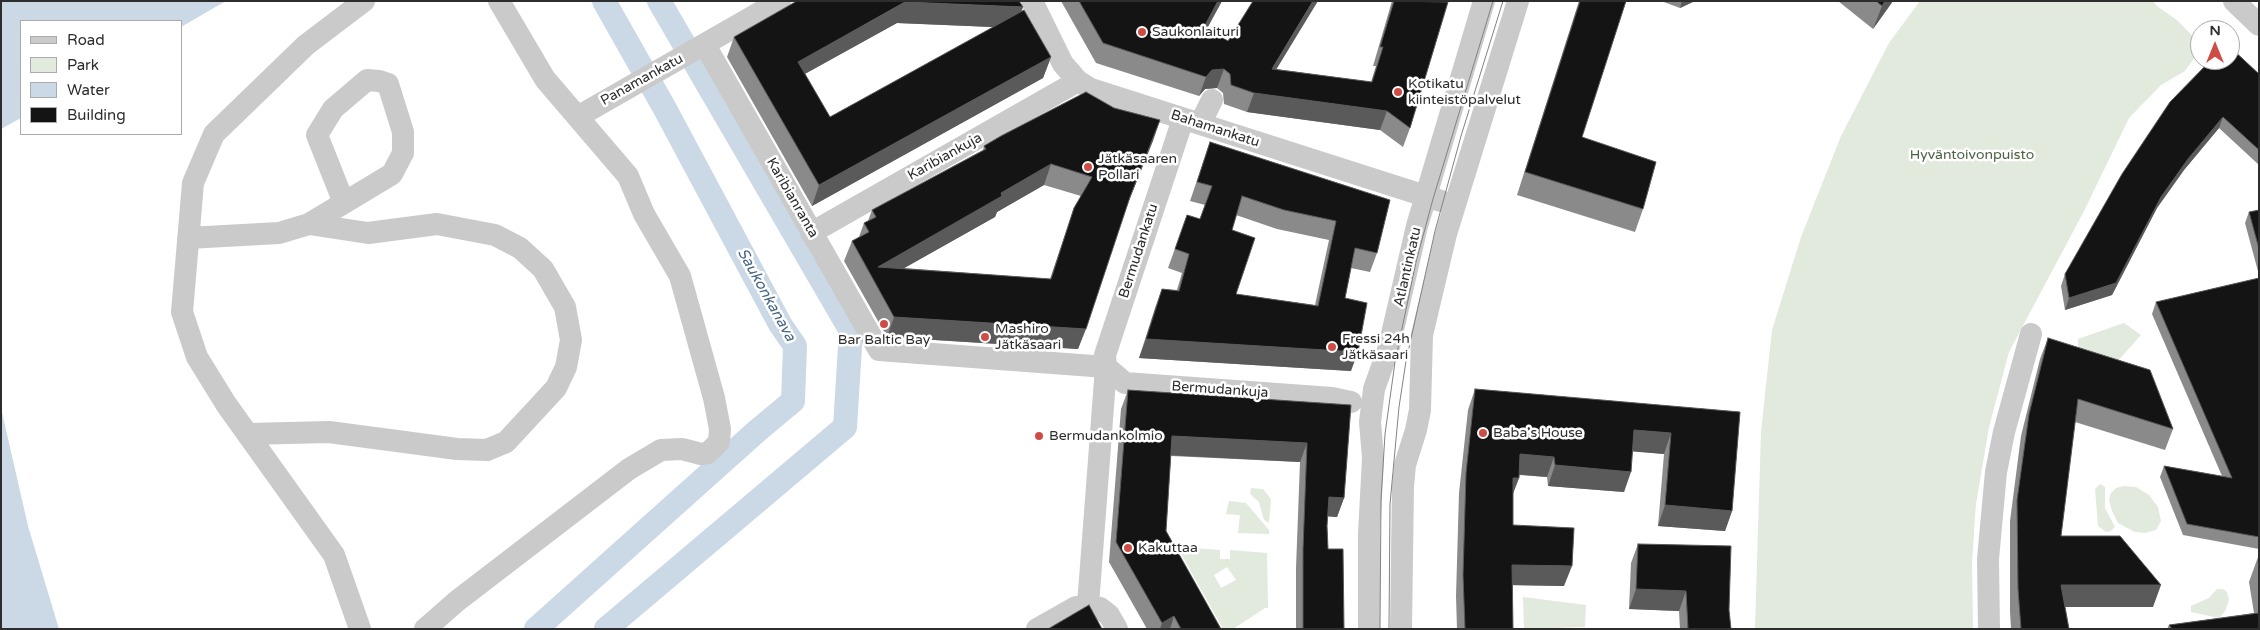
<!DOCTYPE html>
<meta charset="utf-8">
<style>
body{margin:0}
#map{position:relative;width:2260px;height:630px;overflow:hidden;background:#fff;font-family:"Varela Round",sans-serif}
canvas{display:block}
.frame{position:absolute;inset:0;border:2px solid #2d2d2d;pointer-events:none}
.legend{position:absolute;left:20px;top:20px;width:162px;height:115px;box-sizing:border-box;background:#fff;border:1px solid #ababab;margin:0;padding:6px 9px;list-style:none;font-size:15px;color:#2d2d2d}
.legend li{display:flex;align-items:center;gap:10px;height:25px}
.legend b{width:25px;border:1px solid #ababab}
.north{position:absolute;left:2190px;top:20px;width:50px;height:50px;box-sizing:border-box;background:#fff;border:1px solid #ababab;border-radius:50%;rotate:0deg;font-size:14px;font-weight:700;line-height:20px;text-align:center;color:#2d2d2d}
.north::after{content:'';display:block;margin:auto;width:18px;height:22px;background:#ce4c46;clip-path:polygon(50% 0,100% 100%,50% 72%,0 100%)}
</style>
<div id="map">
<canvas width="2260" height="630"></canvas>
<div class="frame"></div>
<ul class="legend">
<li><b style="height:6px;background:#cacaca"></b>Road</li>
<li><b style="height:14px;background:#e2e9dd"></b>Park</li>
<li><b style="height:14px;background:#cbd9e7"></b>Water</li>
<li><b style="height:14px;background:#141414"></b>Building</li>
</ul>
<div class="north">N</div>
</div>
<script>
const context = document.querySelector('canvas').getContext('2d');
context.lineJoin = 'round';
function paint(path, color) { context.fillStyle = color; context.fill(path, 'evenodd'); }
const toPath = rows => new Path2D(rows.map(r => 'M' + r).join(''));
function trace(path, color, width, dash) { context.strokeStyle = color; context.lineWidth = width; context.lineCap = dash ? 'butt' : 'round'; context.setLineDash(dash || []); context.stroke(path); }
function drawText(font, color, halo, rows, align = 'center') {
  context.font = font + ' "Varela Round",sans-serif'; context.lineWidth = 5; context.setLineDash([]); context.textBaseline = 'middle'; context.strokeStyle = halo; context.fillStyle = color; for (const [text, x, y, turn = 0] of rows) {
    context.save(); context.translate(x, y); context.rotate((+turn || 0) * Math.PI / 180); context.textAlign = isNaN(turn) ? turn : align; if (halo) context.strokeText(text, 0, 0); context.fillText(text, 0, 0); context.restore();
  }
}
paint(toPath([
 [1920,1,2153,1,2157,6,2178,21,2199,43,2198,53,2185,71,2161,85,2129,118,2084,211,2009,352,1989,427,1976,504,1972,562,1973,629,1755,629,1761,432,1772,330,1801,237,1841,136,1889,43],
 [2124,323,2141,335,2115,364,2078,353,2078,339],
 [2100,484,2105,487,2105,508,2115,527,2111,531,2106,532,2098,526,2095,489],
 [2124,486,2136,487,2149,495,2158,507,2161,521,2156,530,2145,533,2135,532,2118,523,2112,511,2109,500,2111,493,2116,488],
 [1251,488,1263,489,1271,499,1269,523,1264,520,1259,502,1250,494],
 [1229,501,1246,503,1269,530,1269,534,1238,533,1240,515,1226,514],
 [1180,547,1220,550,1220,559,1230,559,1230,550,1267,553,1268,608,1265,608,1233,629,1223,629,1180,552],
 [1227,567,1236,580,1221,588,1214,575],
 [2217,589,2223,589,2227,592,2229,600,2225,611,2219,618,2191,612,2191,606,2209,598],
 [1523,597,1586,605,1585,627,1524,629]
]), '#e2e9dd');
paint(toPath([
 [1,1,226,1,181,27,181,21,21,21,21,118,1,129],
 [1,408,28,526,59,629,1,629]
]), '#cbd9e7');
trace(toPath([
 [536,629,757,431,793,401,795,346,780,324,664,107,604,1],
 [606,629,845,427,851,331,659,1]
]), '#cbd9e7', 24);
trace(toPath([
 [1032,1,1063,64,1078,81,1091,89,1441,201],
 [2234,1,2259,25],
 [705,45,879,350,1106,367,1088,605],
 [579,116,780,1],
 [1183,119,1105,355,1106,367,1125,383,1332,398,1351,402],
 [1200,124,1212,100],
 [811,233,1078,81],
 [188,238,279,233,309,224,392,174,403,153,403,132,388,84,379,81,367,80,333,109,317,135,344,203],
 [248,434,329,432,457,449,487,450,506,442,556,388,566,367,571,340,565,307,543,269,520,248,495,235,437,224,368,233,309,224],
 [360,629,334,555,226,404,197,357,182,312,193,183,214,134,306,45,364,1],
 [425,629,457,601,629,469,661,450,682,449,701,454,708,453,719,442,720,429,714,398,680,276,644,214,628,176,545,79,499,1],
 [1037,629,1076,607,1088,605,1100,608,1109,615,1117,629],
 [1369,629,1369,534,1373,458,1370,422,1374,389,1389,347,1417,226,1484,1],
 [1401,629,1403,486,1405,465,1416,430,1420,410,1422,335,1446,234,1518,1],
 [1989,629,1988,559,1996,472,2004,432,2031,334]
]), '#cacaca', 22);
trace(toPath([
 [1380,629,1381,500,1385,434,1395,362,1416,262,1433,199,1493,1],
 [1389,629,1390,504,1399,407,1406,361,1435,231,1461,136,1503,1]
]), '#828282', 1);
paint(toPath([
 [1061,1,1222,1,1207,29,1276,69,1371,82,1376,66,1373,66,1392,1,1446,1,1410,128,1403,147,1380,130,1247,112,1224,104,1223,93,1217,88,1205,89,1199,96,1096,63],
 [1579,1,1626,1,1582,137,1643,209,1635,232,1517,195],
 [1661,1,1695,1,1680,8],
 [1838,1,1893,1,1873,29],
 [1023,7,1021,12,1051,57,1043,78,812,206,727,57,734,37],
 [897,23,994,27,830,117,805,74],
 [2259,74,2259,165,2219,128,2184,170,2157,208,2112,295,2065,310,2061,286,2065,274],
 [1114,108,1160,120,1126,208,1078,349,887,337,844,261,852,241,859,237,864,223,868,221,872,210,983,150,984,146],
 [1044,185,1081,196,1074,208,1050,279,904,268,995,217,997,212],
 [1210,142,1390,200,1377,253,1370,272,1351,268,1345,298,1351,371,1139,358,1155,308,1162,289,1177,290,1182,273,1168,268,1187,215,1200,219,1205,205,1190,201],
 [1236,215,1277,229,1329,240,1315,305,1236,294,1232,230],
 [2259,210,2259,275,2245,223,2249,212],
 [2259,278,2259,549,2183,535,2160,477,2164,466,2222,476,2152,314,2156,302],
 [2048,338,2173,429,2165,450,2075,422,2061,536,2153,607,2065,607,2069,629,2011,629,2010,611,2010,521,2021,436,2040,359],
 [1475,389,1740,412,1732,511,1725,531,1658,526,1664,454,1633,451,1624,492,1548,486,1547,477,1519,475,1519,478,1513,493,1513,525,1564,586,1513,585,1513,629,1457,629,1456,596,1459,493,1468,410],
 [1128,390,1351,405,1344,498,1337,517,1327,516,1327,526,1328,549,1344,629,1296,629,1296,568,1300,462,1171,456,1166,531,1221,629,1147,629,1109,562,1121,409],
 [1638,544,1729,610,1731,629,1680,629,1679,611,1629,609,1631,563],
 [2258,557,2259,629,2167,629,2169,625,2254,613,2249,582]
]), '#8a8a8a');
paint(toPath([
 [1218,1,1222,1,1197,46,1204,27],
 [1313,1,1318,1,1265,88,1272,69],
 [1682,1,1695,1,1680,8],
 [1885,1,1893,1,1873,29,1882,6],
 [905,2,1023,7,1015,28,897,23,790,82,798,62],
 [1051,57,1043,78,812,206,819,185],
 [1224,69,1217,88,1205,89,1199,96,1206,77,1212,70],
 [1254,93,1387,111,1380,130,1247,112],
 [2223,117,2219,128,2184,170,2157,208,2112,295,2065,310,2069,298,2161,197,2188,159],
 [1160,120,1153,141,1122,218,1130,197],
 [1051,164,1044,185,997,212,995,217,876,284,878,267,1001,193],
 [894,317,1086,329,1078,349,887,337],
 [1146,339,1358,352,1351,371,1139,358],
 [1634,430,1671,433,1664,454,1627,451],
 [1172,436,1307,443,1300,462,1165,455],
 [1520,454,1554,457,1547,477,1513,474],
 [1555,465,1631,472,1624,492,1548,486],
 [1513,478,1519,478,1511,499],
 [1329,497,1344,498,1337,517,1322,516],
 [1665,505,1732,511,1725,531,1658,526],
 [1512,565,1572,566,1564,586,1505,585],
 [2061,585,2161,585,2153,607,2053,607],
 [1636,589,1686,591,1679,611,1629,609],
 [1174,616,1170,629,1160,629,1162,623]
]), '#5a5a5a');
const building = toPath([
 [797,1,1019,1,1023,7,905,2,798,62,830,117,1024,10,1051,57,819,185,734,37,797,1],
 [1079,1,1218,1,1204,27,1228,41,1253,1,1313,1,1272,69,1372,82,1383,47,1380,47,1394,1,1448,2,1410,128,1387,111,1254,93,1231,85,1230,74,1224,69,1212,70,1206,77,1103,43,1079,1],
 [1580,1,1626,1,1582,137,1656,162,1643,209,1525,172,1580,1],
 [1876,1,1885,1,1882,6,1876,1],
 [2230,47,2259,74,2259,150,2223,117,2188,159,2161,197,2116,283,2069,298,2065,274,2122,174,2170,102,2211,60,2230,60,2230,47],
 [1086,92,1114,108,1160,120,1130,197,1086,329,894,317,852,241,869,232,864,223,876,217,872,210,986,149,984,146,1001,136,1086,92],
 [1051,164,1092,177,1074,208,1051,279,878,267,1002,196,1001,193,1051,164],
 [1210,142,1390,200,1377,253,1355,248,1345,298,1367,303,1358,352,1146,339,1162,289,1179,291,1189,254,1175,249,1187,215,1200,219,1212,186,1197,182,1210,142],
 [1242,196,1284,210,1336,221,1318,306,1236,294,1255,238,1232,230,1242,196],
 [2259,210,2259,249,2249,212,2259,210],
 [2259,278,2259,537,2187,524,2164,466,2232,478,2156,302,2259,278],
 [2048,338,2150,370,2173,429,2078,399,2061,536,2120,536,2161,585,2061,585,2069,629,2021,629,2018,589,2017,500,2029,414,2048,338],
 [1475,389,1740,412,1732,511,1665,505,1671,433,1634,430,1631,472,1555,465,1554,457,1520,454,1519,478,1513,478,1513,525,1574,528,1572,566,1512,565,1513,629,1465,629,1463,575,1466,473,1475,389],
 [1128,390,1351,405,1344,498,1329,497,1327,526,1328,549,1343,549,1344,629,1303,629,1303,549,1307,443,1172,436,1166,531,1221,629,1181,629,1174,616,1162,623,1116,542,1128,390],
 [1638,544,1731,546,1729,610,1731,629,1688,629,1686,591,1636,589,1638,544],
 [1089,605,1102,629,1048,629,1089,605],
 [2259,613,2259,629,2172,629,2169,625,2259,613]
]);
paint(building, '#141414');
trace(building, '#5a5a5a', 1);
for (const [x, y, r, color] of [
 [1142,32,5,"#ce4c46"],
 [1398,92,5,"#ce4c46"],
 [1088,167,5,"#ce4c46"],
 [884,324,5,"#ce4c46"],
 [985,337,5,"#ce4c46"],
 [1332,347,5,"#ce4c46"],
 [1483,433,5,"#ce4c46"],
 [1039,436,5,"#ce4c46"],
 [1128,548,5,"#ce4c46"]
]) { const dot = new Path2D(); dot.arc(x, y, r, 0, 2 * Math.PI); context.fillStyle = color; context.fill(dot); trace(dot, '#fff', 2); }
drawText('14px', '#2d2d2d', '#fff', [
 ["Saukonlaituri",1152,32],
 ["Kotikatu",1408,84],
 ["kiinteistöpalvelut",1408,100],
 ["Jätkäsaaren",1098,159],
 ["Pollari",1098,175],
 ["Mashiro",995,329],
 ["Jätkäsaari",995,345],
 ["Fressi 24h",1342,339],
 ["Jätkäsaari",1342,355],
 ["Bar Baltic Bay",884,340,"center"],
 ["Baba's House",1493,433],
 ["Bermudankolmio",1049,436],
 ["Kakuttaa",1138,548]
], 'left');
drawText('14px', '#2d2d2d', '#fff', [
 ["Panamankatu",642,80,-29],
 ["Bahamankatu",1215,129,18],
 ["Karibiankuja",945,157,-29],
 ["Karibianranta",792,198,60],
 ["Bermudankatu",1139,251,-72],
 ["Atlantinkatu",1408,267,-77],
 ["Bermudankuja",1220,390,4]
]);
drawText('14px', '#4d6341', '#fff', [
 ["Hyväntoivonpuisto",1972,155]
]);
drawText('italic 15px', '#466585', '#fff', [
 ["Saukonkanava",766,295,61]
]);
</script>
